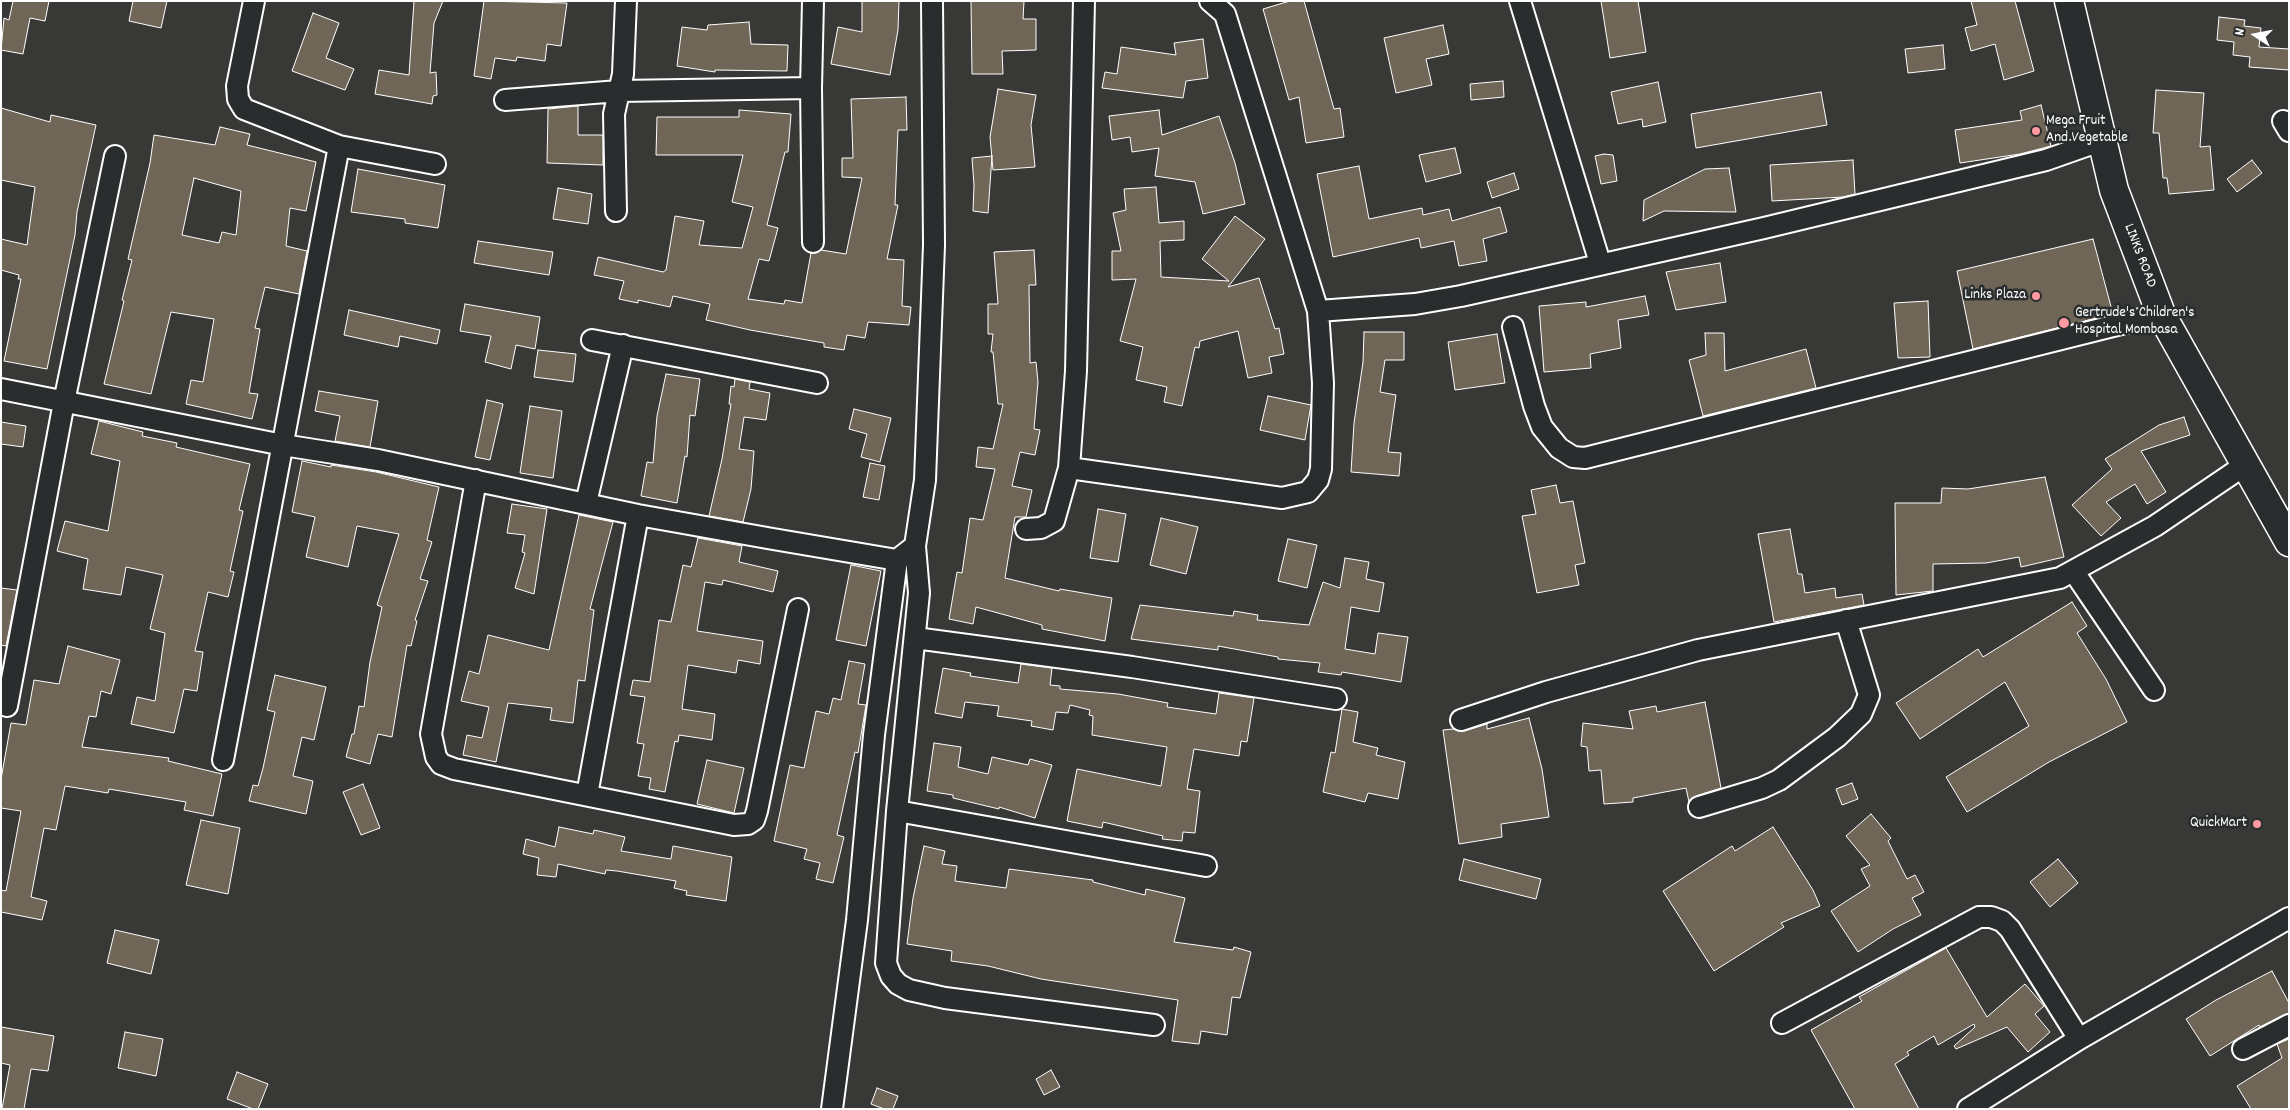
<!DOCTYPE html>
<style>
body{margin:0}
#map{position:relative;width:2290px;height:1110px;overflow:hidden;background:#383836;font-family:Dekko,sans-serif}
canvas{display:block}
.frame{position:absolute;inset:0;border:2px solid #fff;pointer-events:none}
.north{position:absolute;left:2230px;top:10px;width:50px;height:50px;-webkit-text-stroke:4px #2a2d2e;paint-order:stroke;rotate:281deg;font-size:14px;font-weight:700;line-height:20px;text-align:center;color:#fff}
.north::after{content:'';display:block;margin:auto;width:18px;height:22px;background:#fff;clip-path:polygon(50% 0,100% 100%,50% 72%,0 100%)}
</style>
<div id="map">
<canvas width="2290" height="1110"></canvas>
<div class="frame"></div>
<div class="north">N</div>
</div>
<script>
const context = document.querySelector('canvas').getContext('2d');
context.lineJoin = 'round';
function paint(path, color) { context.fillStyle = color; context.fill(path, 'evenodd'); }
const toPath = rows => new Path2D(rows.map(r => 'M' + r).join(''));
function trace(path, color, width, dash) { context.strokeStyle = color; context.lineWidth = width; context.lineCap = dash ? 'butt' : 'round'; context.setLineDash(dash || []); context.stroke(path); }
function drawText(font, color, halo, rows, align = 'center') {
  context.font = font + ' Dekko,sans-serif'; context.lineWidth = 5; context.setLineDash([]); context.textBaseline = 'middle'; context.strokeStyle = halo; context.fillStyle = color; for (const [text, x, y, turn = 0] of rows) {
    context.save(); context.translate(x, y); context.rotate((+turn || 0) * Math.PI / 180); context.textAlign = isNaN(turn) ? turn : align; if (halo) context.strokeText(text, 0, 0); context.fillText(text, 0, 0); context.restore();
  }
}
const building = toPath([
 [13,1,49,1,45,21,30,18,23,54,1,50,4,18,9,20,13,1],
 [133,1,167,1,161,28,129,21,133,1],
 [414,1,443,1,434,23,430,73,436,72,437,95,433,96,432,104,375,94,379,70,409,75,414,1],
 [484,1,567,3,561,46,547,44,545,61,517,57,516,61,495,58,491,79,474,76,484,1],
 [862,1,899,1,898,30,890,75,831,64,838,27,862,32,862,1],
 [971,1,1024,1,1023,19,1036,19,1036,50,1002,51,1003,74,972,74,971,1],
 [1290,1,1304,1,1334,109,1340,108,1344,137,1306,143,1299,97,1289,100,1263,9,1290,1],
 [1601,1,1638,1,1646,52,1610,58,1601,1],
 [1971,1,2015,1,2034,71,2004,80,1995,44,1971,51,1965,28,1977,25,1971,1],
 [313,13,339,23,326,58,354,69,345,90,292,71,313,13],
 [2219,17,2245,20,2244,26,2261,28,2259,47,2289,49,2289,70,2249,67,2250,57,2233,55,2234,42,2217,40,2219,17],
 [749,22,751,44,788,45,787,71,715,70,715,72,677,66,682,27,707,30,708,25,749,22],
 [1443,25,1449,54,1426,59,1432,85,1396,93,1384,38,1443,25],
 [1203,39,1208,78,1186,81,1183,98,1102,88,1105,72,1117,74,1121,47,1176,55,1174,43,1203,39],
 [1943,45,1945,69,1908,73,1905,49,1943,45],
 [1503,81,1504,97,1471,100,1470,84,1503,81],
 [1658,82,1666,122,1643,127,1642,119,1618,124,1611,92,1658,82],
 [998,89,1036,95,1031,125,1035,167,993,170,990,137,998,89],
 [2156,90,2204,93,2200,147,2210,146,2214,190,2169,194,2167,178,2163,178,2159,133,2153,133,2156,90],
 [1821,92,1827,125,1696,148,1691,114,1821,92],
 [906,97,907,130,898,130,895,205,898,205,887,259,904,260,902,306,911,307,909,325,868,322,865,338,847,335,844,350,824,347,824,343,750,330,706,320,710,304,673,296,670,307,638,300,638,303,619,299,624,281,594,275,598,257,663,272,666,270,675,216,704,221,699,245,742,248,753,207,732,202,743,155,656,155,657,117,739,117,739,110,791,114,788,152,785,152,767,225,778,228,769,261,759,259,748,299,784,304,785,300,802,303,811,253,821,250,846,254,862,178,842,177,842,158,853,158,851,99,906,97],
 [2041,105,2051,146,2020,154,1960,163,1955,130,2022,120,2020,111,2041,105],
 [578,106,578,135,603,135,603,165,547,163,548,109,578,106],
 [1,108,50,122,51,115,96,125,77,212,75,235,47,369,4,361,21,279,18,279,19,275,1,270,1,239,27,245,35,187,1,180,1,108],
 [1159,110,1162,135,1219,116,1235,163,1245,204,1203,214,1195,182,1155,176,1159,148,1132,152,1130,137,1112,140,1109,116,1159,110],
 [220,127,250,134,247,145,316,162,306,211,290,208,286,246,307,251,299,294,265,287,255,328,260,329,249,393,258,394,252,419,186,404,191,380,203,382,214,319,171,312,151,394,104,384,124,301,122,300,132,260,128,259,150,163,154,135,215,145,220,127],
 [194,178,241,191,236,235,222,232,219,243,182,235,194,178],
 [1455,148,1461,173,1426,182,1419,155,1455,148],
 [1604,154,1613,155,1617,181,1601,184,1595,156,1604,154],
 [992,156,988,213,973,211,974,185,972,158,992,156],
 [1853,160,1855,194,1843,197,1772,201,1770,165,1853,160],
 [2252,160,2262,173,2237,192,2227,179,2252,160],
 [1359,166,1369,219,1422,208,1423,215,1449,209,1452,221,1500,207,1507,232,1483,239,1487,261,1459,266,1454,241,1421,248,1419,238,1333,257,1317,174,1359,166],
 [1729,168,1736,212,1664,211,1643,221,1644,200,1705,169,1729,168],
 [358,169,445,185,438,228,405,223,405,219,351,212,358,169],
 [1514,173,1519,189,1492,198,1487,182,1514,173],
 [1156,187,1159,223,1184,221,1184,240,1160,241,1161,277,1229,281,1202,259,1235,216,1265,239,1228,287,1259,278,1275,329,1279,328,1284,354,1269,357,1272,373,1248,378,1238,331,1200,341,1199,348,1195,347,1182,406,1164,402,1167,387,1136,380,1143,347,1120,341,1136,279,1112,280,1112,251,1121,251,1113,213,1126,210,1124,189,1156,187],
 [558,188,592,194,588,224,553,219,558,188],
 [2093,239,2113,314,1973,349,1957,271,2093,239],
 [478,241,553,252,549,275,474,263,478,241],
 [1034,250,1036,285,1029,285,1030,363,1036,362,1038,382,1034,429,1040,430,1035,455,1020,452,1012,486,1032,490,1026,517,1015,517,1005,578,1059,591,1060,589,1112,598,1105,641,1042,629,1042,625,976,607,973,624,949,619,957,572,962,573,970,518,983,520,995,469,976,467,978,447,993,449,1003,404,998,404,993,352,991,352,993,334,988,334,988,304,998,304,994,252,1034,250],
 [1720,263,1726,302,1676,310,1666,272,1720,263],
 [1645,296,1649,315,1618,320,1621,348,1590,354,1591,368,1544,372,1539,306,1586,302,1586,307,1645,296],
 [1928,301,1930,357,1898,358,1894,303,1928,301],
 [465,304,540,317,535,349,516,345,511,369,485,362,491,336,460,331,465,304],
 [349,310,440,330,437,344,400,336,398,347,344,335,349,310],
 [1364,332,1404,332,1404,360,1385,360,1380,392,1396,395,1388,452,1401,453,1399,476,1351,472,1354,423,1363,362,1364,332],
 [1705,333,1724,333,1725,371,1806,349,1816,388,1703,416,1689,360,1706,355,1705,333],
 [1497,334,1505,383,1455,390,1448,342,1497,334],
 [538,350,576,354,573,382,534,377,538,350],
 [666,374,700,379,695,416,690,415,687,457,685,456,677,503,641,496,647,462,653,463,657,416,666,374],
 [735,379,750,382,749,389,770,393,766,420,744,417,739,449,754,451,751,489,743,522,709,516,722,459,731,404,729,404,731,386,734,387,735,379],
 [319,391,378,401,370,447,335,441,340,416,315,411,319,391],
 [1268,396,1311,405,1305,440,1260,430,1268,396],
 [487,400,503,404,490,460,475,457,487,400],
 [530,406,562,411,553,478,520,473,530,406],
 [854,409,891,418,880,462,861,457,867,434,849,429,854,409],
 [2184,417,2190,435,2141,451,2166,492,2147,504,2135,484,2106,502,2121,518,2101,536,2072,505,2112,469,2105,459,2159,425,2184,417],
 [99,421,143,432,142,436,177,443,176,447,250,464,239,510,243,511,230,571,234,572,228,597,208,592,195,651,203,652,197,691,184,689,174,733,131,724,137,697,155,701,165,633,150,629,163,575,126,567,121,595,83,589,88,559,57,551,65,521,108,531,120,461,91,454,99,421],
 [1,422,26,426,23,447,1,444,1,422],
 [302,461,331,467,331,465,376,472,439,487,427,540,432,542,420,579,428,581,415,620,417,621,411,646,407,645,392,737,378,734,370,764,346,757,352,734,354,734,359,706,364,707,370,662,382,607,377,605,399,534,357,526,348,567,306,557,315,517,292,512,302,461],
 [870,463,885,466,879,500,863,497,870,463],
 [2045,477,2064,557,2021,567,2019,557,1986,563,1933,564,1933,591,1896,595,1895,503,1941,503,1942,488,1968,489,2045,477],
 [1556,485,1560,503,1573,501,1585,563,1575,565,1579,585,1537,593,1522,516,1536,514,1531,490,1556,485],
 [512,504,547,509,534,594,515,588,525,553,522,552,525,535,507,533,512,504],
 [1098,509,1126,514,1118,562,1090,558,1098,509],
 [579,515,613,522,590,609,594,610,585,681,578,680,573,723,550,720,552,708,508,703,496,762,463,755,467,735,482,738,489,707,461,701,469,671,479,674,488,635,549,650,579,515],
 [1161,518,1198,527,1186,574,1150,565,1161,518],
 [1790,529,1798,574,1802,574,1805,593,1835,588,1836,598,1862,594,1864,605,1774,622,1758,534,1790,529],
 [698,538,742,546,739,562,778,571,773,592,723,580,722,585,705,582,697,631,763,641,760,664,738,660,736,673,688,665,682,709,715,714,712,740,679,735,678,742,675,741,665,792,649,789,651,778,638,776,644,744,637,743,645,697,630,695,633,680,650,682,659,620,671,622,683,565,691,567,698,538],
 [1288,539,1317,545,1307,588,1278,581,1288,539],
 [1345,558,1369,562,1366,579,1384,583,1379,612,1351,607,1345,649,1375,654,1378,633,1408,637,1401,682,1342,672,1341,675,1318,672,1320,663,1278,659,1278,657,1218,646,1218,650,1131,639,1140,605,1233,616,1234,611,1258,615,1257,620,1309,625,1323,582,1340,588,1345,558],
 [851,565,881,571,866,646,836,640,851,565],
 [1,588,17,590,6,646,1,645,1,588],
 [2072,602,2087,626,2077,633,2106,679,2127,722,2049,762,1967,812,1946,777,2029,726,2005,682,1920,739,1896,703,1978,649,1983,657,2072,602],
 [68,646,120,660,111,694,101,691,96,717,89,716,82,747,169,758,168,761,222,774,213,816,184,810,186,802,109,789,108,793,65,786,56,830,44,828,31,897,47,901,42,920,1,912,1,890,6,891,21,811,1,808,1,779,11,723,26,725,34,680,59,684,68,646],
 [849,661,865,664,858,704,866,705,858,753,855,752,837,835,844,837,833,883,816,879,820,863,804,859,807,849,774,841,790,765,804,768,816,711,829,714,833,698,841,700,849,661],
 [1021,664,1052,668,1050,685,1060,686,1060,689,1118,694,1168,703,1167,707,1216,714,1219,693,1254,698,1247,742,1241,741,1239,756,1194,749,1187,789,1200,791,1195,833,1183,832,1182,841,1162,839,1163,836,1103,822,1102,828,1067,821,1077,769,1161,786,1167,747,1092,735,1093,716,1089,715,1090,710,1070,705,1068,713,1056,712,1053,730,1031,726,1032,721,997,716,999,706,965,702,962,718,935,713,943,668,971,673,970,676,1018,683,1021,664],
 [275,675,326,687,314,740,302,737,293,776,313,781,306,814,249,801,253,785,258,786,263,768,275,712,267,710,275,675],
 [1705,702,1721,788,1696,796,1689,802,1686,788,1633,798,1633,802,1604,804,1601,770,1589,771,1587,747,1581,746,1583,723,1633,729,1629,711,1656,706,1657,712,1705,702],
 [1342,709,1358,712,1353,742,1378,748,1376,755,1405,762,1398,799,1368,793,1365,802,1323,792,1331,752,1335,753,1342,709],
 [1529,718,1542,769,1549,817,1501,824,1502,837,1459,844,1443,730,1453,729,1464,731,1487,724,1487,729,1529,718],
 [934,743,961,747,958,767,988,774,992,757,1028,765,1030,759,1052,765,1035,818,999,807,999,809,953,798,953,795,927,791,934,743],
 [707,760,744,768,734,813,697,804,707,760],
 [1852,783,1858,799,1842,805,1836,789,1852,783],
 [363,784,380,828,361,835,343,792,363,784],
 [1871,814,1891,838,1888,841,1907,879,1915,875,1924,892,1912,898,1921,915,1893,929,1858,952,1831,911,1870,886,1861,869,1870,865,1846,836,1871,814],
 [201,820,240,828,228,894,186,885,201,820],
 [559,827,593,834,594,830,625,837,621,851,671,859,673,846,732,857,726,901,686,895,687,891,674,888,676,881,617,871,606,870,605,874,558,864,556,877,537,875,539,858,523,854,526,839,555,847,559,827],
 [1773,827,1813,890,1820,906,1781,923,1784,927,1714,971,1663,891,1732,846,1735,851,1773,827],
 [924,846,945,851,942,864,957,866,955,881,1006,888,1009,869,1093,880,1093,882,1145,895,1146,889,1185,898,1174,942,1233,950,1234,947,1251,952,1240,998,1232,997,1227,1035,1201,1031,1199,1044,1172,1041,1178,1000,1041,979,988,966,951,961,952,951,907,944,913,898,924,846],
 [1464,859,1541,879,1536,899,1459,880,1464,859],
 [2058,859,2078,883,2050,907,2030,882,2058,859],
 [115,930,159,940,151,974,107,963,115,930],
 [1946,948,1987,1017,2025,984,2044,1006,2035,1014,2050,1032,2028,1052,2007,1027,1956,1049,1954,1046,1975,1027,1974,1024,1938,1045,1934,1036,1907,1052,1909,1055,1895,1064,1919,1109,1855,1109,1811,1030,1862,1001,1859,997,1946,948],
 [2272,971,2289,1003,2289,1013,2260,1027,2259,1025,2210,1056,2186,1019,2216,1000,2272,971],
 [1,1027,54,1036,48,1071,31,1069,24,1109,2,1109,10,1065,1,1063,1,1027],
 [125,1032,163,1039,156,1076,118,1068,125,1032],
 [2289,1039,2289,1109,2251,1109,2237,1086,2282,1058,2277,1044,2289,1039],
 [1051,1070,1060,1087,1044,1095,1036,1079,1051,1070],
 [237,1072,268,1084,258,1109,253,1109,227,1099,237,1072],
 [877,1088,898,1096,893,1109,884,1109,871,1104,877,1088]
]);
paint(building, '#6f6657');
trace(building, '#fff', 1);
const street = toPath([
 [254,1,237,86,238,99,244,109,339,146,435,164],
 [813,1,811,88,813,242],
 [932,1,934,245,925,480,915,546,919,593,897,811,886,963,891,976,898,984,909,990,945,998,1154,1025],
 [1520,1,1600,263],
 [505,100,619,91,811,88],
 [2283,121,2289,131],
 [616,211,614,114,623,74,626,1],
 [1318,311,1415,304,1461,296,1764,228,2046,160,2103,140],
 [1513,327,1534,406,1542,427,1559,448,1573,457,1585,458,2161,314],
 [592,340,817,383],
 [1,389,283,445,378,460,638,515,773,539,897,560,915,546],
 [1069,468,1282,498,1308,492,1318,480,1321,469,1323,383,1318,311,1225,14,1210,1],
 [476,480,431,734,436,757,441,764,454,769,734,825,748,824,754,820,757,811,798,609],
 [586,503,623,345],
 [1026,529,1041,528,1054,521,1069,468,1076,371,1084,1],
 [2074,572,2154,690],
 [915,638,1132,667,1336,699],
 [7,706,64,402,115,156],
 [1461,720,1546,692,1698,650,2060,578,2155,526,2245,465],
 [223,760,339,146],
 [587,795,638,515],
 [1699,807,1762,788,1779,780,1837,737,1861,714,1869,695,1846,620],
 [897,811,1206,866],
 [1782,1023,1979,917,1991,917,2002,921,2010,929,2079,1039],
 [2243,1049,2289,1025],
 [832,1109,857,920,874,735,897,560],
 [1968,1109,2079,1039,2289,918]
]);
const secondary = toPath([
 [2069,1,2114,190,2161,314,2289,542]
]);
trace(street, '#fff', 24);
trace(secondary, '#fff', 31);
trace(street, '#2a2d2e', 20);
trace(secondary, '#2a2d2e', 28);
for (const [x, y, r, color] of [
 [2036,131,5,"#ff9aa2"],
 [2036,296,5,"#ff9aa2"],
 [2064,323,6,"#ff9aa2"],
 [2257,824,5,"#ff9aa2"]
]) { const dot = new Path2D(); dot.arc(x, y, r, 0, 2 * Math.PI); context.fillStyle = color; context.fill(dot); trace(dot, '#2a2d2e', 2); }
drawText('15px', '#fff', '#2a2d2e', [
 ["Mega Fruit",2046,122],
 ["And Vegetable",2046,139],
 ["Links Plaza",2026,296,"right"],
 ["Gertrude's Children's",2075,314],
 ["Hospital Mombasa",2075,331],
 ["QuickMart",2247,824,"right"]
], 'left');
drawText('15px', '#fff', '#2a2d2e', [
 ["LINKS ROAD",2139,256,69]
]);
</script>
